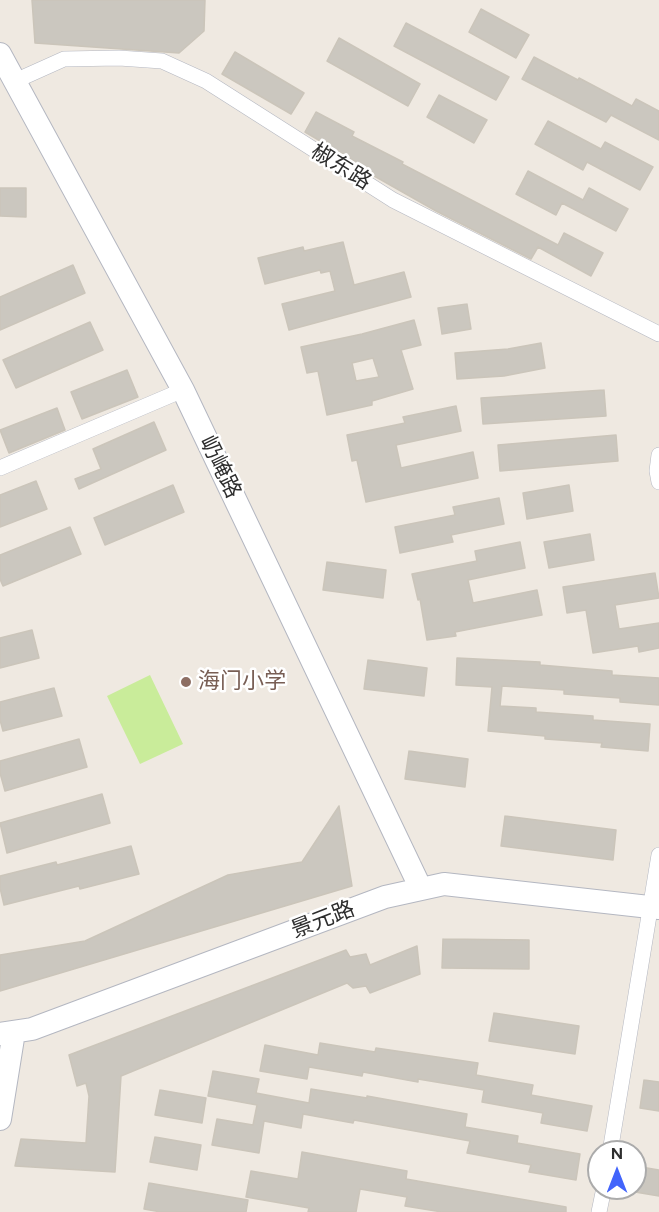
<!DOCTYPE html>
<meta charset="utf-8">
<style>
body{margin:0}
#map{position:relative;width:659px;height:1212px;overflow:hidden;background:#efe9e1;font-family:Figtree,sans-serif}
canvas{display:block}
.north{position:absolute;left:587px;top:1140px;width:60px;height:60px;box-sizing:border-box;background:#fff;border:2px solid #ababab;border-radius:50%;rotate:0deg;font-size:16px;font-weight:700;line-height:24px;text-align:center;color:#2e2e2e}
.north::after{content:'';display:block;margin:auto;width:21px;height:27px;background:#4264fb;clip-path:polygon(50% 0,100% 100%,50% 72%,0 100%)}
</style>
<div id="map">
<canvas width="659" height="1212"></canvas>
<div class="north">N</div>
</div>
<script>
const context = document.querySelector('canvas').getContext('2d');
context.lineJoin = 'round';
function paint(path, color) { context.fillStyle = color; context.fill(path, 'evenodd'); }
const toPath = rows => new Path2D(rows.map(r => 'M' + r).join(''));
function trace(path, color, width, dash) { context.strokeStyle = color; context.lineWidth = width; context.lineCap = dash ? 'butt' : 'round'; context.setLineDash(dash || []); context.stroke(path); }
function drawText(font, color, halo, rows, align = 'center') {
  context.font = font + ' Figtree,"Noto Sans SC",sans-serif'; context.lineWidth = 5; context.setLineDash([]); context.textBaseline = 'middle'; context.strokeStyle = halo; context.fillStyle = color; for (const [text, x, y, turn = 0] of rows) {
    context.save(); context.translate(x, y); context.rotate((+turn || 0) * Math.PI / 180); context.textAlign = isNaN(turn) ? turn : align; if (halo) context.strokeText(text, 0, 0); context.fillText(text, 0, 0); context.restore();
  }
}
paint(toPath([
 [150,675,183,744,140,764,107,696]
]), '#c9ec9a');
const building = toPath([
 [32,0,205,0,204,31,179,53,35,43,32,0],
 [481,9,529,35,516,58,469,32,481,9],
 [406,23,509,77,496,100,394,46,406,23],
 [339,38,420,84,408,106,327,61,339,38],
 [235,52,304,93,291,114,222,74,235,52],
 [534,57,578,80,579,78,632,106,636,99,659,111,659,140,611,115,606,122,522,79,534,57],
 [439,95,487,120,474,143,427,117,439,95],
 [316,112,354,132,352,136,403,162,402,164,558,245,564,233,603,253,591,276,538,247,531,259,436,211,369,173,353,163,354,161,305,132,316,112],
 [548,121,601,149,605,142,653,167,640,190,587,162,583,170,535,144,548,121],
 [528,171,583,200,589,188,628,209,616,231,562,203,556,215,516,194,528,171],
 [0,188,26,188,26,217,0,216,0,188],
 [343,242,354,285,404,272,411,297,289,330,282,304,335,291,330,271,321,273,320,270,265,284,258,258,303,247,304,251,343,242],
 [73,265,85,293,0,330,0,297,73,265],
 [467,304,471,329,442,334,438,308,467,304],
 [414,320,421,345,401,350,413,389,372,401,372,405,327,415,318,371,307,373,301,347,362,334,414,320],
 [373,358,379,377,356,381,352,363,373,358],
 [90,322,103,350,16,388,3,360,90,322],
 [541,343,545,368,504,376,457,379,455,353,508,349,541,343],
 [127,370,138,397,82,419,71,392,127,370],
 [604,390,606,416,483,424,481,398,604,390],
 [456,406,461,431,396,445,401,468,473,452,478,478,366,502,357,460,352,461,347,435,405,423,403,417,456,406],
 [57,408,65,430,9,453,0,430,57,408],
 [154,422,166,450,79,489,75,479,101,469,93,449,154,422],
 [616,435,618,461,500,471,498,445,616,435],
 [36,481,47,509,0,527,0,495,36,481],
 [173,485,184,512,105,545,94,518,173,485],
 [569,485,573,511,527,519,523,493,569,485],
 [499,498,504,524,451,535,453,542,400,553,395,527,455,515,453,507,499,498],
 [70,527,81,554,3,586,0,579,0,555,70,527],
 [590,534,594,560,549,568,544,542,590,534],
 [520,542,525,568,468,580,473,603,537,590,542,615,455,632,456,636,427,640,420,599,418,600,412,574,477,561,475,551,520,542],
 [327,562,386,570,383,598,323,590,327,562],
 [655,573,659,598,615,605,619,629,659,623,659,648,639,652,638,646,593,653,586,610,567,613,563,587,655,573],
 [32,630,39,658,0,668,0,638,32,630],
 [457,658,540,662,540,665,612,671,612,675,659,678,659,705,620,702,620,698,564,694,564,690,502,686,500,706,536,708,536,712,593,716,593,720,650,724,648,751,601,747,602,743,545,739,545,736,488,731,492,687,456,685,457,658],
 [368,660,427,668,424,696,364,689,368,660],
 [54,688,62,716,3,731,0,720,0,702,54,688],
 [79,739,87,767,5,791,0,773,0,761,79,739],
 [409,751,468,759,465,787,405,779,409,751],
 [102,794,110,823,7,853,0,823,102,794],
 [339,806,352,886,0,991,0,955,85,941,228,875,302,862,339,806],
 [505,816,616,830,613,860,501,846,505,816],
 [131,846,139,874,80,889,79,886,4,905,0,888,0,876,56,862,57,865,131,846],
 [443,939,529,940,529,969,442,968,443,939],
 [417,946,420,974,370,993,366,986,353,988,347,983,121,1076,115,1172,15,1166,21,1139,86,1143,89,1096,86,1083,77,1086,69,1055,346,950,350,957,366,954,370,965,417,946],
 [494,1013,579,1026,575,1054,489,1041,494,1013],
 [320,1043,375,1052,376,1048,478,1063,476,1075,533,1085,531,1095,592,1106,587,1131,541,1123,543,1113,482,1102,484,1090,418,1079,418,1082,363,1072,362,1076,309,1067,307,1079,260,1071,265,1045,318,1055,320,1043],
 [213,1071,259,1079,256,1093,309,1103,311,1089,367,1098,367,1096,467,1114,465,1127,518,1136,517,1143,580,1154,576,1180,529,1172,531,1165,467,1153,470,1141,354,1120,353,1123,303,1114,301,1128,264,1121,259,1153,212,1145,217,1119,253,1125,257,1105,208,1096,213,1071],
 [644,1080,659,1082,659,1111,640,1108,644,1080],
 [160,1090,206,1098,202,1123,155,1115,160,1090],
 [155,1137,201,1145,197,1170,150,1162,155,1137],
 [302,1152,407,1171,406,1179,566,1207,566,1212,442,1212,405,1206,407,1197,360,1189,356,1212,308,1212,309,1208,246,1197,251,1171,298,1179,302,1152],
 [635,1166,659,1170,659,1196,635,1192,635,1166],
 [149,1183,248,1200,246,1212,161,1212,144,1209,149,1183]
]);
paint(building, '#cbc7bf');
trace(building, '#cbc5ba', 1.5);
const street = toPath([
 [15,81,64,59,119,58,162,61,206,81,393,200,659,334],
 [659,455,657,471,659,482],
 [0,468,183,390],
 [610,1152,659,855],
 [599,1212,604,1188]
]);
const secondary = toPath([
 [0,54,183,390,421,889],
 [0,1034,32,1029,385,897,444,884,659,908],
 [0,1119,14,1032]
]);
trace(street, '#b4b7c1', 16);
trace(secondary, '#b4b7c1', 24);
trace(street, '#fff', 15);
trace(secondary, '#fff', 22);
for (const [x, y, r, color] of [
 [186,682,6,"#8d6e63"]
]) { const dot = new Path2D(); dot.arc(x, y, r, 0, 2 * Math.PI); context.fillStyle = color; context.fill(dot); trace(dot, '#fff', 2); }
drawText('22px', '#2e2e2e', '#fff', [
 ["椒东路",341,167,32],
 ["屷崦路",220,467,64],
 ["景元路",323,920,-21]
]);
drawText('22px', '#785e54', '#fff', [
 ["海门小学",198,682]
], 'left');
</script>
